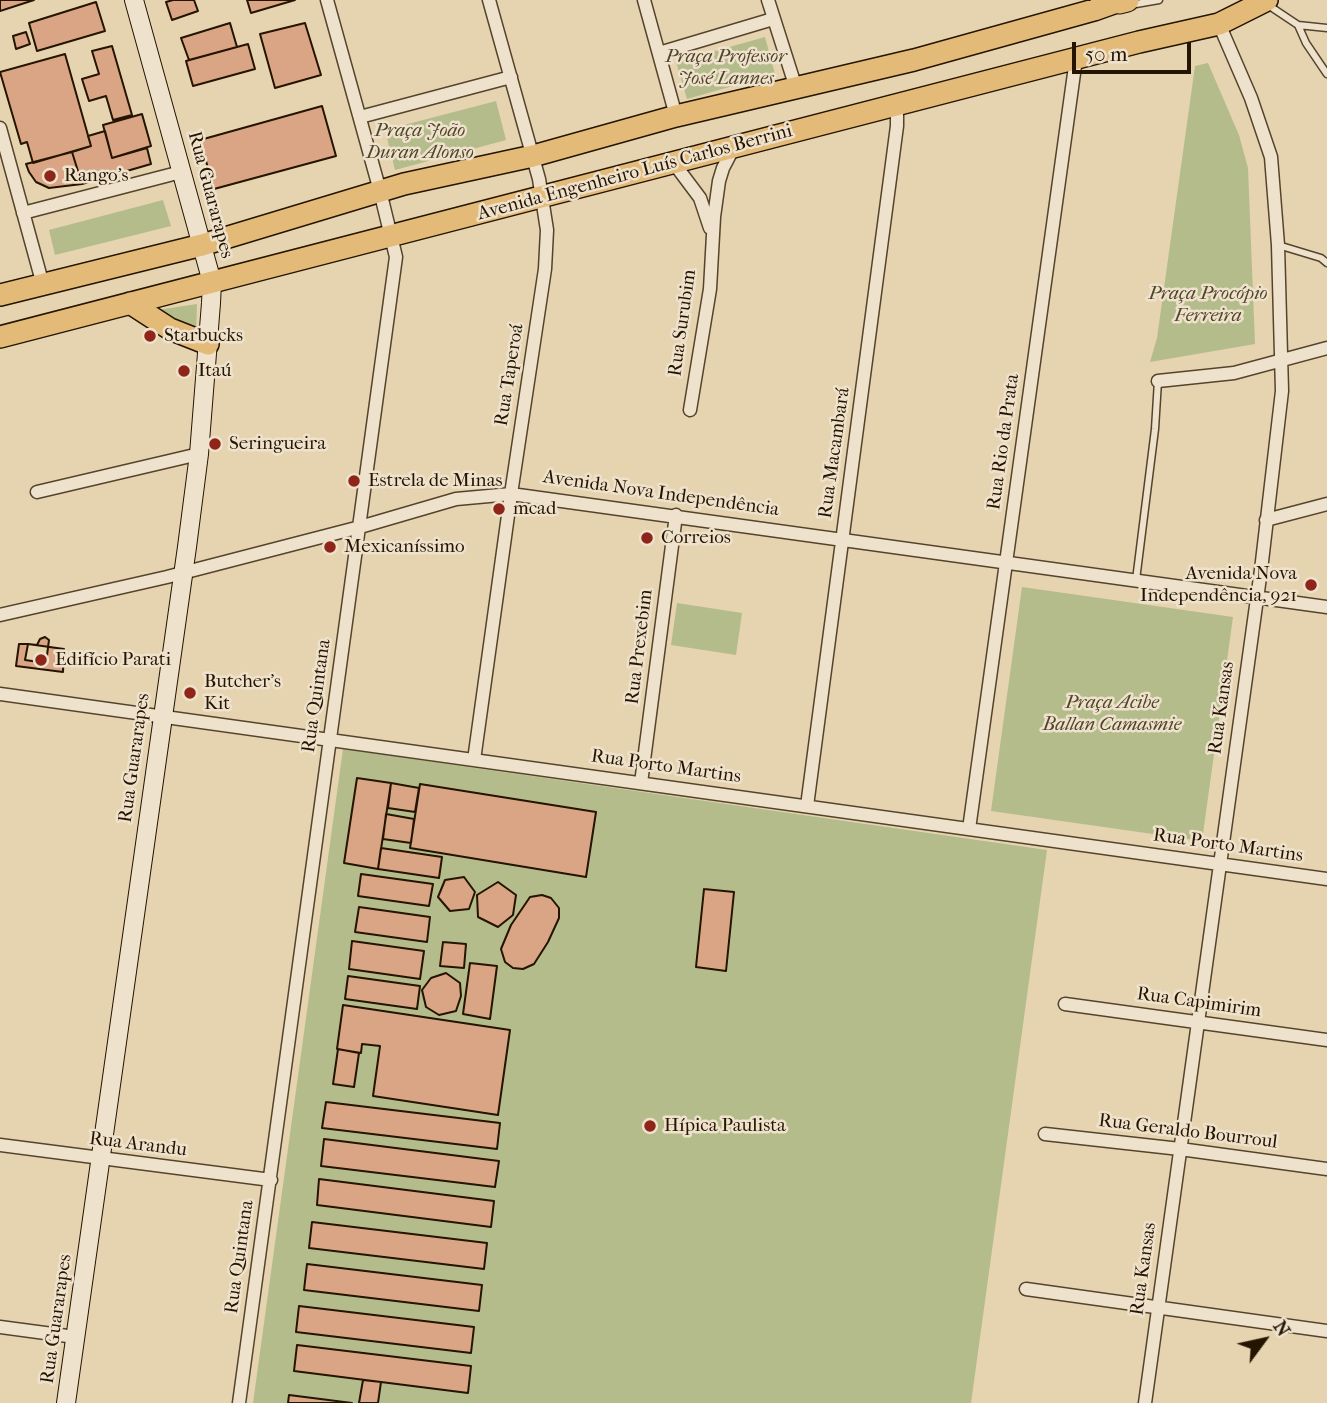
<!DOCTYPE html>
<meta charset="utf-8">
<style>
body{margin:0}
#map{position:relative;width:1327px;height:1403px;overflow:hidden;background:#e6d3b0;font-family:"IM FELL French Canon",serif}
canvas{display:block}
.north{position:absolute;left:1229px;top:1305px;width:70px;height:70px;-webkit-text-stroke:5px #efe2cc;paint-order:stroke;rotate:57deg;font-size:19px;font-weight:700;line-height:28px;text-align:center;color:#241400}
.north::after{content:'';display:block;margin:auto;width:24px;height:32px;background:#241400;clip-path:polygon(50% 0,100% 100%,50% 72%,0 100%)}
.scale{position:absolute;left:1072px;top:42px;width:119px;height:32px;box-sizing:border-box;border:4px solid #241400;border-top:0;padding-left:9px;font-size:21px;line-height:24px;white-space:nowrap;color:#241400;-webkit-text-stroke:5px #efe2cc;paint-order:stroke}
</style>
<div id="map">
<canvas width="1327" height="1403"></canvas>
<div class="north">N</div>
<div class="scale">50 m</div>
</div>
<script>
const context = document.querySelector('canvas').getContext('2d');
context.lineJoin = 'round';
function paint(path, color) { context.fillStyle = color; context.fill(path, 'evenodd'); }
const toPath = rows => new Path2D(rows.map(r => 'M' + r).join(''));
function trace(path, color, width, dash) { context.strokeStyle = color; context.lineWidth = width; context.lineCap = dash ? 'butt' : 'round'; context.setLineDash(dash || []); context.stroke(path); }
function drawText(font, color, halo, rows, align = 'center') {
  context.font = font + ' "IM FELL French Canon",serif'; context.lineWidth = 5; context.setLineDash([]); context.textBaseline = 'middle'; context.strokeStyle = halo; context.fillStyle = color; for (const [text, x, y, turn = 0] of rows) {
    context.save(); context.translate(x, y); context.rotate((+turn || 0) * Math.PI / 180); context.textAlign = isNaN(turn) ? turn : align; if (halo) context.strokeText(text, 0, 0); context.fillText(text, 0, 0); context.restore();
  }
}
paint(toPath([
 [765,37,775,74,687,99,676,62],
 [1208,63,1239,135,1248,168,1255,344,1150,362,1157,338,1195,66],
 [496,101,506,140,395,170,385,130],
 [163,200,171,226,55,255,49,230],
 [197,304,196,335,157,310],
 [1022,587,1233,617,1202,841,991,811],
 [677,603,742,613,736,655,671,645],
 [343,749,1047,850,971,1403,253,1403]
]), '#b4bc8c');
const building = toPath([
 [0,0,34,0,0,11,0,0],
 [173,0,194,0,198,11,172,20,166,2,173,0],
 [247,0,295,0,251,13,247,0],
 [96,2,105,31,37,51,29,23,96,2],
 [230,23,237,47,189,60,181,38,230,23],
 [305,23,321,75,275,88,260,34,305,23],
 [26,32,30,44,16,49,13,36,26,32],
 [248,44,255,69,193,86,186,61,248,44],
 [112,46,132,115,113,120,106,96,89,101,82,79,99,74,92,51,112,46],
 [65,54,91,146,33,163,27,142,21,144,0,72,65,54],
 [322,106,336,156,214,189,200,140,322,106],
 [142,114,151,146,112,158,103,125,142,114],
 [105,131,112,158,147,148,151,164,82,184,72,152,91,146,88,136,105,131],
 [72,152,82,184,49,188,36,182,29,172,26,164,72,152],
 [45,637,49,640,46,663,25,660,28,644,37,645,40,639,45,637],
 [19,644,28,644,64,649,63,672,16,666,19,644],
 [357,778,391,783,378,869,344,863,357,778],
 [391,783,419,788,415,812,388,808,391,783],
 [420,784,596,812,586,877,410,848,420,784],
 [386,814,414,819,411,843,383,839,386,814],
 [381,848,442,857,439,878,378,869,381,848],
 [361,874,433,884,429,906,358,896,361,874],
 [464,877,475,892,469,909,450,911,438,897,445,880,464,877],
 [498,882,516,895,513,915,498,927,478,917,477,895,498,882],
 [704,889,734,892,726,971,696,967,704,889],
 [542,895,551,898,559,908,559,918,548,942,534,964,523,969,513,968,505,962,501,949,511,925,530,897,542,895],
 [359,907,430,917,427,942,355,932,359,907],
 [352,941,424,951,420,979,349,969,352,941],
 [443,942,466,944,464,968,440,966,443,942],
 [470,963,497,966,490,1019,463,1014,470,963],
 [446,973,460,983,461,996,456,1011,439,1015,426,1007,422,990,431,978,446,973],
 [348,976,420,986,417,1009,345,999,348,976],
 [343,1005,510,1030,498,1115,373,1096,380,1046,362,1044,361,1053,337,1049,343,1005],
 [338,1049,359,1053,354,1087,333,1084,338,1049],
 [326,1102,500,1123,497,1149,322,1128,326,1102],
 [324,1139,499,1161,495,1187,321,1166,324,1139],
 [319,1179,494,1201,491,1227,317,1205,319,1179],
 [312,1222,487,1243,484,1269,309,1248,312,1222],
 [307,1264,482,1285,479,1311,304,1290,307,1264],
 [299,1306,474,1327,471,1353,296,1332,299,1306],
 [297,1345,471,1366,468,1393,294,1371,297,1345],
 [363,1380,381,1382,378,1403,359,1403,363,1380],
 [289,1395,352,1403,288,1403,289,1395]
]);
paint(building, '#d9a585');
trace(building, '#241400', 2);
const lane = toPath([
 [1130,5,1159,0],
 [1268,5,1298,25,1327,28],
 [1298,25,1306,43,1327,74],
 [1278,245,1321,258,1327,263],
 [1136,580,1155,429,1158,381]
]);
const street = toPath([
 [644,0,676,116],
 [768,0,796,88],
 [659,53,773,19],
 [360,117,511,77],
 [0,128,43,285],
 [673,162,700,198,710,228],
 [23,213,181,172],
 [1158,381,1234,373,1327,348],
 [690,410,710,289,714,217,719,181,723,168,734,147],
 [37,492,199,454],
 [1266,520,1327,504],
 [0,615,167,577,360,527,456,499,511,494,1327,607],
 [0,694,1327,879],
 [474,760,511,494,545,269,547,230,539,179,489,0],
 [641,783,676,515],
 [807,806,897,126,897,105],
 [969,829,1076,59],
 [1065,1004,1327,1040],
 [1045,1134,1180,1149,1327,1169],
 [0,1145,271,1180],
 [1026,1289,1327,1331],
 [0,1327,75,1337],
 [239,1403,396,257,380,191,327,0],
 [1145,1403,1261,570,1282,391,1278,245,1271,157,1251,98,1219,24]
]);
const secondary = toPath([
 [66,1403,187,547,199,454,211,303,212,282,134,0]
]);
const primary = toPath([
 [0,295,202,245,404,184,533,156,676,116,914,60,1094,10,1122,0],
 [130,303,170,329,208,344],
 [0,337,1139,42,1219,24,1267,0]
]);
const highway = toPath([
 [1119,2,1127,0]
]);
trace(lane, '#54442c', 9);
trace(street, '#54442c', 15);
trace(secondary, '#241400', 20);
trace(primary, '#241400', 24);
trace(highway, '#241400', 25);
trace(lane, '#efe2cc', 6);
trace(street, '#efe2cc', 12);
trace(secondary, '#efe2cc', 18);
trace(primary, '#e3ba78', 21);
trace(highway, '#e3ba78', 23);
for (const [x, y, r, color] of [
 [50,176,7,"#8f2418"],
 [150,336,7,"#8f2418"],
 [184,371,7,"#8f2418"],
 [215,444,7,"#8f2418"],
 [354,481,7,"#8f2418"],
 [499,509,7,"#8f2418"],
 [647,538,7,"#8f2418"],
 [330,547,7,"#8f2418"],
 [1311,585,7,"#8f2418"],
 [41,660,7,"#8f2418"],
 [190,693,7,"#8f2418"],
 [650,1126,7,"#8f2418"]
]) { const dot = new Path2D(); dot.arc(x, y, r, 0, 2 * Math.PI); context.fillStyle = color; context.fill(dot); trace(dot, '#efe2cc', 2.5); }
drawText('italic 19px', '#4f462a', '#efe2cc', [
 ["Praça Professor",726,57],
 ["José Lannes",726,79],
 ["Praça João",420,131],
 ["Duran Alonso",420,153],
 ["Praça Procópio",1208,294],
 ["Ferreira",1208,316],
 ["Praça Acibe",1112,703],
 ["Ballan Camasmie",1112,725]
]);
drawText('19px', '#241400', '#efe2cc', [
 ["Avenida Engenheiro Luís Carlos Berrini",635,173,-15],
 ["Rua Guararapes",210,195,75],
 ["Rua Surubim",683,323,-82],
 ["Rua Taperoá",510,375,-81],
 ["Rua Rio da Prata",1004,442,-82],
 ["Rua Macambará",835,453,-82],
 ["Avenida Nova Independência",661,494,8],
 ["Rua Prexebim",640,647,-83],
 ["Rua Quintana",317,696,-82],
 ["Rua Kansas",1222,708,-82],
 ["Rua Guararapes",135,758,-82],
 ["Rua Porto Martins",666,767,8],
 ["Rua Porto Martins",1228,846,8],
 ["Rua Capimirim",1199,1003,8],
 ["Rua Geraldo Bourroul",1188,1132,7],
 ["Rua Arandu",138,1145,7],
 ["Rua Quintana",240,1257,-82],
 ["Rua Kansas",1144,1269,-82],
 ["Rua Guararapes",57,1319,-82]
]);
drawText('19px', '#241400', '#efe2cc', [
 ["Rango's",64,176],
 ["Starbucks",164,336],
 ["Itaú",198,371],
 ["Seringueira",229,444],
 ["Estrela de Minas",368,481],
 ["mcad",513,509],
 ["Correios",661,538],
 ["Mexicaníssimo",344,547],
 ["Avenida Nova",1297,574,"right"],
 ["Independência, 921",1297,596,"right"],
 ["Edifício Parati",55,660],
 ["Butcher's",204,682],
 ["Kit",204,704],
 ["Hípica Paulista",664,1126]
], 'left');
</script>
